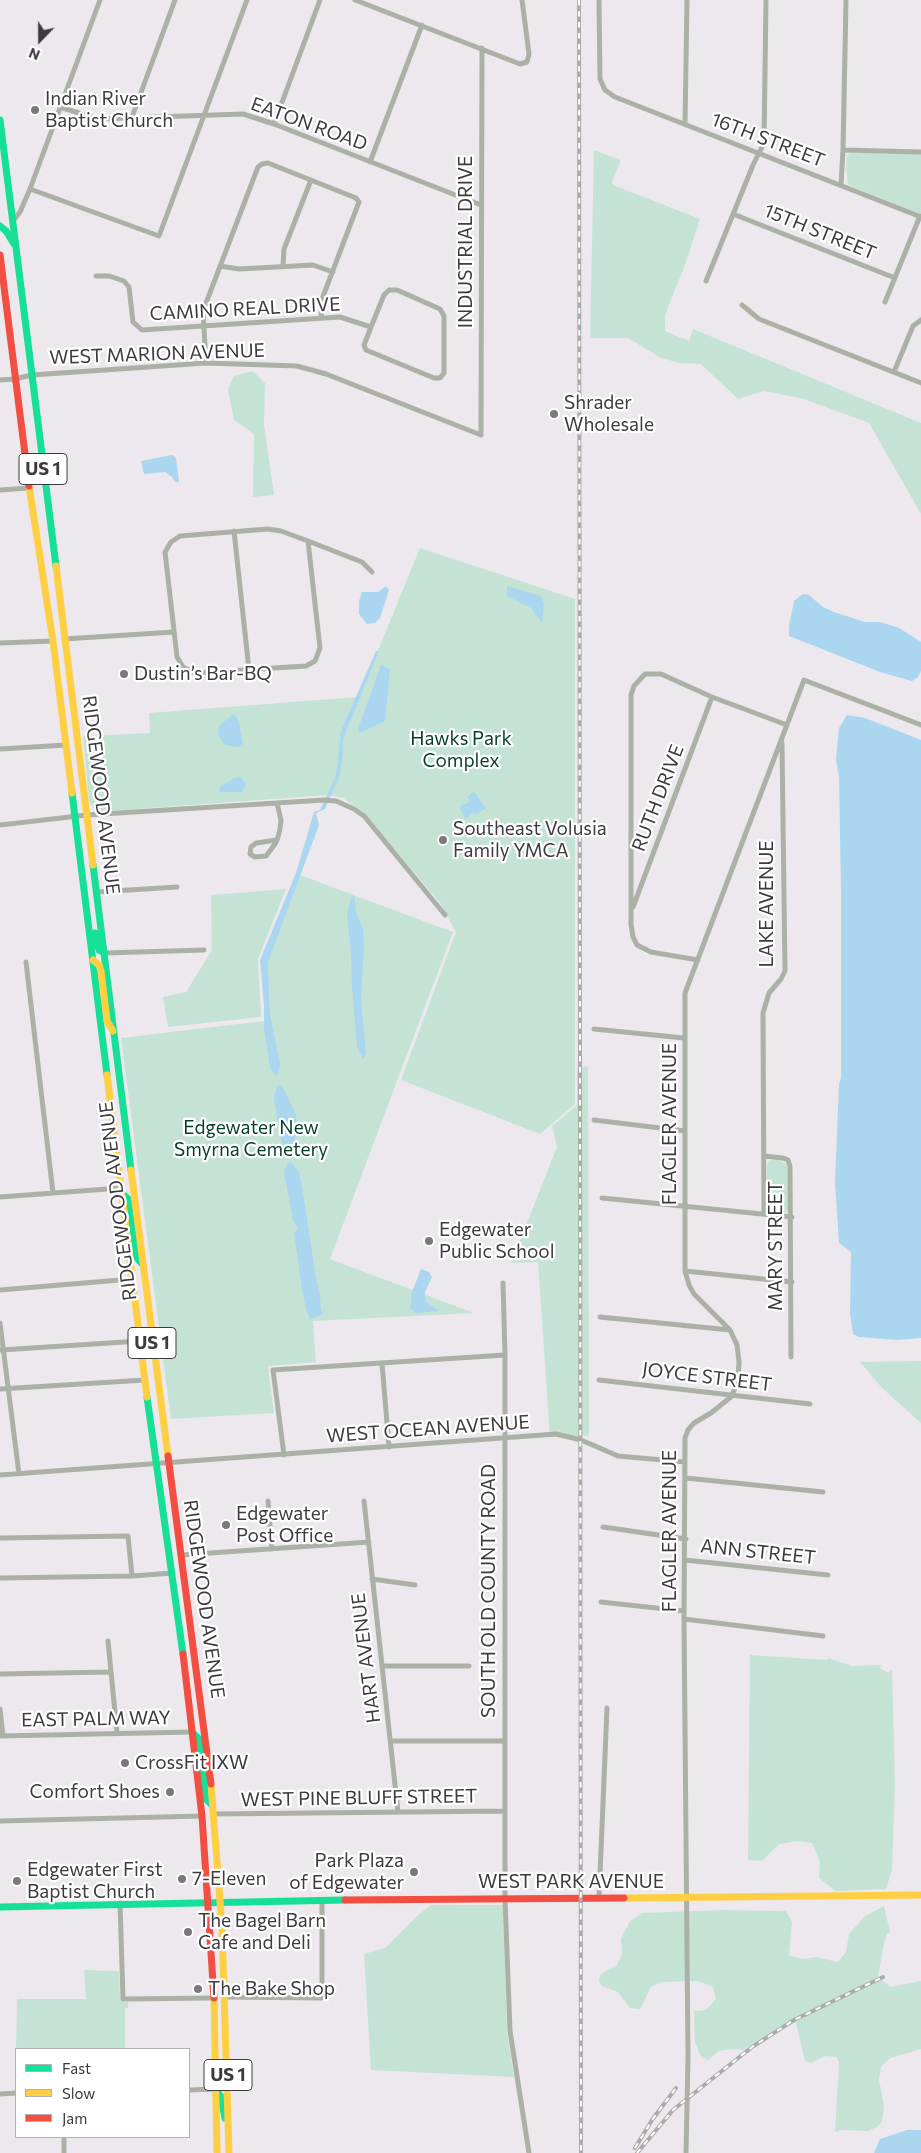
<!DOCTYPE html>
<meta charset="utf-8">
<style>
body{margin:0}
#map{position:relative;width:921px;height:2153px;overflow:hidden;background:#ede8ee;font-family:Commissioner,sans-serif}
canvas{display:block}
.legend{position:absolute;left:15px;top:2048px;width:175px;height:90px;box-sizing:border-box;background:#fff;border:1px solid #b2b0b2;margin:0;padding:6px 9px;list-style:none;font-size:15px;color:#3e3a3f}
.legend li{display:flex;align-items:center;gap:10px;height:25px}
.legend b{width:25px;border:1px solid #b2b0b2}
.north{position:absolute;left:15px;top:15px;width:50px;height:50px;-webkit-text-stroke:4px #fff;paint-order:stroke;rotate:202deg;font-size:14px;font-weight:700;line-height:20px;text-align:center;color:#3e3a3f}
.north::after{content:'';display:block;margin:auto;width:18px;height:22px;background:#3e3a3f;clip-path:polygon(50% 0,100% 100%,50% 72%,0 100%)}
</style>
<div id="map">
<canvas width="921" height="2153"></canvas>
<ul class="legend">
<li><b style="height:6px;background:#16e098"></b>Fast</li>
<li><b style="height:6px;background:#ffcf43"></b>Slow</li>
<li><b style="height:6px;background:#f24e42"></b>Jam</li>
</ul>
<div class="north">N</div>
</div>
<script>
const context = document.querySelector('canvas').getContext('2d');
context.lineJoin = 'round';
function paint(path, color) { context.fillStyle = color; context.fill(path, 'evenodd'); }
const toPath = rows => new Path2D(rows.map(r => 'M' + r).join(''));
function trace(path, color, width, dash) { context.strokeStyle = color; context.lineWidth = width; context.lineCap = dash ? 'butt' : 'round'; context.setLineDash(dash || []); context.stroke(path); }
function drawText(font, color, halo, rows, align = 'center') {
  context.font = font + ' Commissioner,sans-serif'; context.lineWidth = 4.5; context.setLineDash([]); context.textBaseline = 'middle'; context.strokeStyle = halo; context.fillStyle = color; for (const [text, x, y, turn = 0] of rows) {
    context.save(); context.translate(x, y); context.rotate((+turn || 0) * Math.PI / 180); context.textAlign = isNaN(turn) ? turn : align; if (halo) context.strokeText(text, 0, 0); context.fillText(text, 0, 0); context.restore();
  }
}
paint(toPath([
 [594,150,621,160,612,182,613,185,700,219,685,265,665,315,665,331,689,341,693,329,921,423,921,533,921,514,869,423,804,399,764,391,738,399,701,364,680,363,661,358,628,338,590,338],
 [851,153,921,154,921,214,848,185,846,167,847,155],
 [253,371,265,383,264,424,274,495,253,497,254,434,234,420,228,389,234,376],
 [420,548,575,599,575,1104,540,1134,401,1080,456,932,440,903,362,811,343,798,329,795,95,812,89,801,83,736,150,733,149,713,359,697],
 [300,875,453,932,330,1259,474,1313,313,1321,316,1362,268,1366,274,1413,171,1419,121,1038,272,1020,270,1013,268,963],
 [286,889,258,959,261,1017,168,1027,163,997,186,992,212,950,211,895],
 [588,1066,589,1436,550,1437,538,1262,511,1263,557,1147,552,1126,577,1105,577,1068],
 [776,1159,786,1163,787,1166,789,1203,788,1209,785,1213,770,1212,767,1209,767,1166,769,1161],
 [921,1361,921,1423,882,1388,860,1362],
 [750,1655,827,1660,828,1658,852,1666,881,1665,880,1668,888,1673,892,1670,895,1785,892,1870,886,1889,836,1891,819,1878,820,1862,812,1843,797,1841,779,1844,762,1861,748,1860],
 [431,1905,503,1905,507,2032,514,2077,371,2070,364,1954,385,1948,418,1915],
 [884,1906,890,1932,887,1934,884,1943,878,1976,890,1987,921,1981,921,2049,890,2058,881,2067,879,2079,884,2107,882,2122,877,2127,868,2131,841,2130,835,2132,839,2063,837,2057,824,2056,812,2063,805,2061,796,2023,782,2025,743,2050,733,2049,719,2051,708,2060,700,2055,695,2042,694,2011,706,2010,716,1999,713,1987,698,1981,662,1982,651,1987,640,2009,630,2008,618,1992,602,1986,599,1981,600,1975,609,1969,616,1967,622,1954,621,1939,630,1921,642,1913,723,1910,786,1911,792,1922,789,1955,802,1959,816,1957,838,1962,846,1952,849,1934,865,1916],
 [84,1970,119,1971,120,1999,123,2002,128,2002,128,2008,125,2008,125,2049,16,2049,17,1999,86,1999]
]), '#c5e3d5');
paint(toPath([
 [172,455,176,458,179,482,175,482,172,477,165,472,144,474,141,461],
 [386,586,389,590,380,618,375,623,367,624,359,614,359,601,362,592,378,592],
 [507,586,541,596,544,604,542,623,531,608,507,596],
 [803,594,809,595,823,607,834,612,865,622,880,622,899,628,921,642,921,671,918,677,912,681,880,672,789,636,789,626,794,601],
 [376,651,379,651,343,739,343,752,340,775,325,809,316,813,319,825,268,963,270,1013,280,1065,277,1077,270,1068,264,1028,264,1005,260,960,296,873,314,812,320,810,336,775,341,731],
 [381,665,390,669,385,721,360,733,358,731,359,726],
 [233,714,237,717,240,728,243,743,239,747,225,745,218,735,219,726],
 [847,715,865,718,921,740,921,1338,897,1340,859,1337,853,1334,850,1314,851,1252,839,1243,835,1182,839,1084,841,1078,841,889,839,777,836,760,839,728],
 [241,777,246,784,242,792,219,792,220,787,234,778],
 [474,792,486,808,477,814,471,813,467,819,465,818,460,808,461,805,468,803,469,800,467,797],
 [354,895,356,912,363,929,364,945,361,1000,366,1054,363,1059,357,1046,352,987,351,953,347,914,351,898],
 [277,1085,280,1085,285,1091,296,1115,297,1127,294,1146,291,1157,287,1158,281,1141,275,1106,274,1097],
 [291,1162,299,1172,301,1180,316,1278,320,1296,321,1310,324,1314,310,1319,306,1309,302,1289,294,1233,298,1227,293,1221,284,1172,288,1163],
 [421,1269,429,1272,432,1277,425,1292,425,1301,439,1311,416,1313,410,1308,412,1292],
 [907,2130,921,2130,921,2153,874,2153,880,2139]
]), '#aad6ef');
trace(toPath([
 [355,0,520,64,527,62,529,54,522,0],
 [599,0,600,79,605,90,615,97,921,217],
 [60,107,97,119,243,114,274,124,481,205],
 [132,117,175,0],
 [274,124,320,0],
 [685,124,687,0],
 [843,150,921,152],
 [370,162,422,25],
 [841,185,843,150,846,0],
 [30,189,159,236,247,0],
 [733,214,895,278],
 [13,221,20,212,30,189,100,0],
 [220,266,239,269,313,265,333,272],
 [283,266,284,249,311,180],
 [96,276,109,276,124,281,129,287,133,322,142,330,340,317,371,327],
 [706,281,753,165,764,143,766,0],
 [389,290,397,290,440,309,444,316,444,373,440,378,434,378,366,350,364,345,371,327,384,295,389,290],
 [885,302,920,216],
 [742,305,759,319,921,383],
 [206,363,203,311,258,167,262,164,268,163,356,198,359,202,322,299,321,318],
 [894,372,913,326,921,320],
 [0,380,15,379,32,375,206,363,297,366,326,374,481,435,482,48],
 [0,490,29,488],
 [234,531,249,670],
 [308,541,320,648,315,661,306,666,195,673,183,667,177,657,165,552,171,542,180,536,268,529,281,531,308,541,362,562,372,572],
 [64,639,174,632],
 [0,643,53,641],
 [0,749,66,745],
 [0,825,87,815,324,800,336,801,354,809,364,816,445,915],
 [277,840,256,843,251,847,250,854,255,857,266,856,275,844,277,840,278,837,280,829,281,820,277,803],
 [97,892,177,887],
 [633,907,712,697],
 [105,953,204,950],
 [698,960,651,952,637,945,633,937,631,924,631,695,634,686,645,674,661,674,712,697,787,725],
 [26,962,53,1193],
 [594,1029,684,1038],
 [594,1120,685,1131],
 [764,1156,783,1158,788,1160,790,1166,791,1357],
 [0,1197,121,1188],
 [602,1198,792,1217],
 [764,1214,763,1013,769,993,781,979,785,971,782,743],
 [685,1271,792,1282],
 [503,1283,505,1355,505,1899,510,2031,529,2153],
 [0,1290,132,1279],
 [600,1317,730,1330],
 [0,1323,19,1474],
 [1,1350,140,1341],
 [382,1363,389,1447],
 [599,1380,810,1404],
 [0,1389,145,1380],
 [284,1455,273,1370,505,1355],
 [0,1475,556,1434,581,1440,618,1456,685,1462],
 [686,1478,823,1492],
 [268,1501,272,1549],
 [364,1501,398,1812],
 [603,1527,686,1539],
 [0,1538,128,1536,132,1576],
 [182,1555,369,1542],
 [685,1560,828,1575],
 [0,1578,132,1576,173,1573],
 [372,1579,415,1585],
 [601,1602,684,1611],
 [684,1619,823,1636],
 [108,1641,117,1733],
 [382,1666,469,1666],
 [0,1674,110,1672],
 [0,1709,3,1736],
 [0,1736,192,1732],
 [391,1741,504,1741],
 [214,1814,505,1811],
 [0,1821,202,1816],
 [599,1898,607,1708],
 [120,1903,123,1999,214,1998],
 [225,1997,322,1998,322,1900],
 [189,2090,216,2089],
 [0,2094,16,2093],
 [64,2153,64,2137],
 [686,2153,688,2057,684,1619,685,1438,688,1430,694,1423,711,1413,732,1396,738,1379,739,1362,737,1345,730,1330,694,1294,689,1285,685,1271,685,993,804,680,921,725]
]), '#acb1a8', 5);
trace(toPath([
 [0,120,56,566],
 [0,226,6,231,14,244],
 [72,793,107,1075],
 [93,865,131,1170],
 [95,933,99,950,105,953],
 [122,1193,128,1199,136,1257,143,1265],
 [147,1397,183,1654],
 [192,1732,200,1740,206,1799,212,1805],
 [0,1907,345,1900],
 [217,2091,221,2097,225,2118]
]), '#16e098', 7);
trace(toPath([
 [29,486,53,641,72,793],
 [56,566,93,865],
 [93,960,99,965,101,971,107,1021,113,1031],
 [107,1075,147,1397],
 [131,1170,168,1456],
 [211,1784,222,1927,229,2153],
 [624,1898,921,1895],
 [214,1998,217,2153]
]), '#ffcf43', 7);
trace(toPath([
 [0,255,29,486],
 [168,1456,211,1784],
 [183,1654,202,1816,214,1998],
 [345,1900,624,1898]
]), '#f24e42', 7);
const rail = toPath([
 [579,0,581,2153],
 [635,2148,652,2120,676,2088],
 [637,2153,673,2110,752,2047,794,2020,883,1977]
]);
trace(rail, '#aaaca8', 4);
trace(rail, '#fff', 2, [5.5]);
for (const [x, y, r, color] of [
 [35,110,5,"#7b777c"],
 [554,414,5,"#7b777c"],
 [124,674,5,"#7b777c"],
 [443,840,5,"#7b777c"],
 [429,1241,5,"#7b777c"],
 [226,1525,5,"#7b777c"],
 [125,1763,5,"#7b777c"],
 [170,1792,5,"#7b777c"],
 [414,1872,5,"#7b777c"],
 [182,1879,5,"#7b777c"],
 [17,1881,5,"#7b777c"],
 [188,1932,5,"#7b777c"],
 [198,1989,5,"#7b777c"]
]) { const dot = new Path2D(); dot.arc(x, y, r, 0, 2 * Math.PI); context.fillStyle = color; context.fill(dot); trace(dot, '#fff', 2); }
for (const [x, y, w] of [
 [43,469,48],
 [152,1343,48],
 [228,2075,48]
]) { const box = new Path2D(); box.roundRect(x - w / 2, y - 15.5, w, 31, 4); context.fillStyle = '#fff'; context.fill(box); trace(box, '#3e3a3f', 1); }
drawText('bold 18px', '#3e3a3f', null, [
 ["US 1",43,469],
 ["US 1",152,1343],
 ["US 1",228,2075]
]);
drawText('19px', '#3e3a3f', '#fff', [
 ["Indian River",45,99],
 ["Baptist Church",45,121],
 ["Shrader",564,403],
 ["Wholesale",564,425],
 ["Dustin’s Bar-BQ",134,674],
 ["Southeast Volusia",453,829],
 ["Family YMCA",453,851],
 ["Edgewater",439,1230],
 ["Public School",439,1252],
 ["Edgewater",236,1514],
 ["Post Office",236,1536],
 ["CrossFit IXW",135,1763],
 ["Comfort Shoes",160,1792,"right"],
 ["Park Plaza",404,1861,"right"],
 ["of Edgewater",404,1883,"right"],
 ["Edgewater First",27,1870],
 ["Baptist Church",27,1892],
 ["7-Eleven",192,1879],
 ["The Bagel Barn",198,1921],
 ["Cafe and Deli",198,1943],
 ["The Bake Shop",208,1989]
], 'left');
drawText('19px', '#3e3a3f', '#fff', [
 ["EATON ROAD",309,124,20],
 ["16TH STREET",768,140,21],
 ["15TH STREET",820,232,22],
 ["INDUSTRIAL DRIVE",466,242,-90],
 ["CAMINO REAL DRIVE",245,309,-3],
 ["WEST MARION AVENUE",157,354,-2],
 ["RIDGEWOOD AVENUE",101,795,83],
 ["RUTH DRIVE",658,798,-69],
 ["LAKE AVENUE",767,904,-90],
 ["FLAGLER AVENUE",670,1124,-90],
 ["RIDGEWOOD AVENUE",118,1201,-97],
 ["MARY STREET",776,1246,-90],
 ["JOYCE STREET",707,1377,7],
 ["WEST OCEAN AVENUE",428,1429,-4],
 ["FLAGLER AVENUE",670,1531,-90],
 ["ANN STREET",758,1552,6],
 ["SOUTH OLD COUNTY ROAD",489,1591,-90],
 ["RIDGEWOOD AVENUE",204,1599,82],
 ["HART AVENUE",366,1658,-97],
 ["EAST PALM WAY",96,1719,-1],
 ["WEST PINE BLUFF STREET",359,1798,-1],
 ["WEST PARK AVENUE",571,1882]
]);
drawText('19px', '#063d28', '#fff', [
 ["Hawks Park",461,739],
 ["Complex",461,761],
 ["Edgewater New",251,1128],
 ["Smyrna Cemetery",251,1150]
]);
</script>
